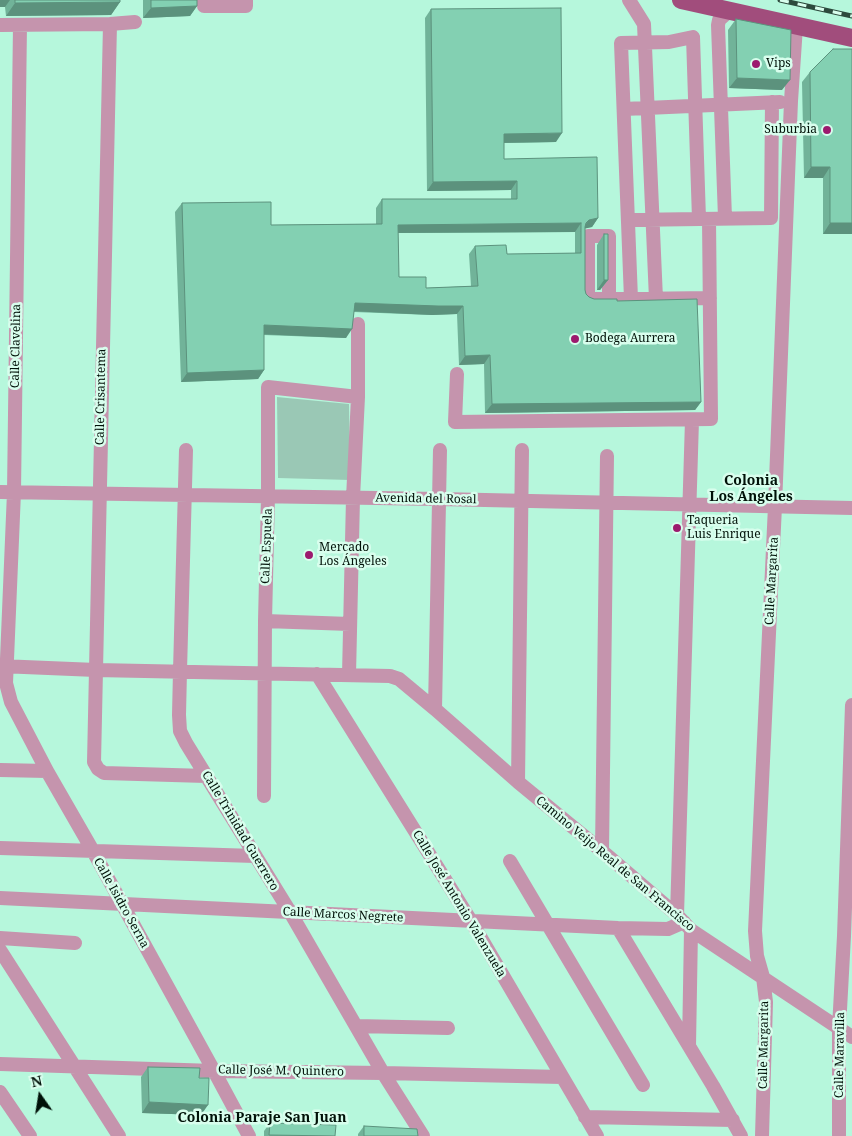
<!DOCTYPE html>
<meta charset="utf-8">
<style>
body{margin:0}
#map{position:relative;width:852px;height:1136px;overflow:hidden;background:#b6f7dc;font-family:"Noto Serif",serif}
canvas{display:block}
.north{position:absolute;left:15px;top:1071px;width:50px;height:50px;-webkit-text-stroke:4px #d8feed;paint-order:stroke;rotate:347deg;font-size:14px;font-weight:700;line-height:20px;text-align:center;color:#001108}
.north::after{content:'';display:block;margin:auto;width:18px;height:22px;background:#001108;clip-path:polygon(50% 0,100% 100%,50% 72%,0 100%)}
</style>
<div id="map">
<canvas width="852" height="1136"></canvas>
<div class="north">N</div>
</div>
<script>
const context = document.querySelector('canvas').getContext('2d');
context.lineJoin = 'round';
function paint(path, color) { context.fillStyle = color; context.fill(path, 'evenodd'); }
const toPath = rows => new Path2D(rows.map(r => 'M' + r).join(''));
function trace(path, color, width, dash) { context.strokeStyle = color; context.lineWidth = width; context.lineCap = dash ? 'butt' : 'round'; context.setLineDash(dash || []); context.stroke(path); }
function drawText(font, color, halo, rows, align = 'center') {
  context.font = font + ' "Noto Serif",serif'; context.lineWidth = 5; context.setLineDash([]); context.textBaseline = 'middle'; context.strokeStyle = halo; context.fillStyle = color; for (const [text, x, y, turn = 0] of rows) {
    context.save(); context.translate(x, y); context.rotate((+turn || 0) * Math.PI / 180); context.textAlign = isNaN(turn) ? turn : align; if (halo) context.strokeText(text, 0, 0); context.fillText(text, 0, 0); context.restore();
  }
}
paint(toPath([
 [277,397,349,404,350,480,278,478]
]), '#9ac8b5');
trace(toPath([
 [204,0,204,6,246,6,246,0],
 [629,0,644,24,656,299],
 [110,24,94,762,98,769,104,773,206,776],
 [0,25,110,24,135,22],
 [20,25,14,492,6,683,11,702,47,771,93,851,214,1071,249,1136],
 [624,109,780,102],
 [725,218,718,25,719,20,729,11],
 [628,220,771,218,772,102],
 [609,299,609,236,588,236,588,299,631,299,710,298],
 [631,299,621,43,669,42,693,37,699,219],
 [457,374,455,422,711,419,709,219],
 [186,450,180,671,179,715,180,731,186,743,290,912,383,1073,423,1136],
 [0,492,439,499,852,508],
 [265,621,350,624],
 [0,666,96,670,390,676,399,679,435,709,518,782,602,851,677,915,691,930,852,1037],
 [317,674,471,921,597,1136],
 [349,675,353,498,358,397,358,324],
 [435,709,440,450],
 [0,770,47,771],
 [518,782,522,450],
 [264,796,265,621,268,496,268,387,358,397],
 [0,848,255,856],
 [602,851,607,456],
 [510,861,643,1085],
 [0,898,618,928,668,929,684,922],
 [677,915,692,420],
 [618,928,713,1086,741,1136],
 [0,938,75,943],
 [0,950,119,1136],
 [356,1026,448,1028],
 [689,1046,691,930],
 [0,1064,214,1071,383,1073,562,1077],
 [0,1092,30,1136],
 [585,1117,733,1120],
 [762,1136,766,1002,763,977,757,956,755,931,775,506,791,101,796,26],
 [839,1136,839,1028,844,936,852,705]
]), '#c594ad', 14);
trace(toPath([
 [681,0,852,38]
]), '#a14d7c', 18);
const rail = toPath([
 [780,0,852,16]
]);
trace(rail, '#2d4a3d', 5);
trace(rail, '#d8feed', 3, [9]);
paint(toPath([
 [0,0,120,0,120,2,111,15,6,16,5,7],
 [143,0,197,0,197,6,190,16,143,18],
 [431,9,556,142,504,143,504,159,598,218,592,227,585,228,585,290,586,294,589,297,594,299,617,301,701,402,695,410,485,413,484,364,459,365,457,314,432,315,354,312,346,338,264,335,264,370,258,379,181,382,175,212,182,203,271,225,376,224,376,208,382,199,511,199,511,190,427,191,425,18],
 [575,232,575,253,507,254,475,246,469,254,471,286,426,288,399,277,398,233],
 [736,19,782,90,729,88,728,30],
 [852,49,852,234,823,234,823,178,804,178,802,82,810,72],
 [604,234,608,280,600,290,597,290,597,245],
 [148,1067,199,1078,201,1115,142,1113,141,1077],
 [270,1123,335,1136,264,1136,264,1131],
 [364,1126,418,1136,358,1136,358,1134]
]), '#71b399');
paint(toPath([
 [0,0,10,0,5,7,0,7],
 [120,2,111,15,6,16,15,3],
 [197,6,190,16,143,18,151,8],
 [737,78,790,80,782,90,729,88],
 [562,133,556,142,497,143,504,134],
 [811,167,830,167,823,178,804,178],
 [517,181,511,190,427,191,433,182],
 [598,218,592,227,583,229,580,232,589,220],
 [581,223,575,232,391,233,398,225],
 [830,223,852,223,852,234,823,234],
 [604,280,608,280,600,290,597,290],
 [355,303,463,306,457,314,432,315,349,311],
 [264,325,352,329,346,338,257,334],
 [490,355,484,364,459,365,465,356],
 [264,370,258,379,181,382,187,373],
 [701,402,695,410,485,413,492,404],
 [149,1102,208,1105,201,1115,142,1113]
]), '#5c927d');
const building = toPath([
 [15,0,120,0,120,2,15,3,15,0],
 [151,0,197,0,197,6,151,8,151,0],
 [561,8,562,133,504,134,504,159,597,157,598,218,589,220,586,223,585,227,585,290,586,294,589,297,594,299,617,299,617,301,697,299,701,402,492,404,490,355,465,356,463,306,438,306,355,303,352,329,264,325,264,370,187,373,182,203,271,202,271,225,382,224,382,199,517,199,517,181,433,182,431,9,561,8],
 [581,223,581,253,507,254,506,245,475,246,478,286,426,288,426,277,399,277,398,225,581,223],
 [736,19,791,30,790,80,737,78,736,19],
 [833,49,852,49,852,223,830,223,830,167,811,167,810,72,833,49],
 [604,234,608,234,608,280,604,280,604,234],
 [148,1067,200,1068,199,1078,209,1078,208,1105,149,1102,148,1067],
 [270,1123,336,1125,335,1136,269,1135,270,1123],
 [364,1126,417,1129,418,1136,364,1136,364,1126]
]);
paint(building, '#83d0b2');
trace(building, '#5c927d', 1);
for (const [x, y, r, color] of [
 [756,64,5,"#9c1a6e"],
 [827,130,5,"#9c1a6e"],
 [575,339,5,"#9c1a6e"],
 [677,528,5,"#9c1a6e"],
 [309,555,5,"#9c1a6e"]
]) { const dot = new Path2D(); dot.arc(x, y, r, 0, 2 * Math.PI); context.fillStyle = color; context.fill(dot); trace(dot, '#d8feed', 2); }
drawText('12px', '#001108', '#d8feed', [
 ["Vips",766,64],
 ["Suburbia",817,130,"right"],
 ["Bodega Aurrera",585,339],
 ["Taqueria",687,521],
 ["Luis Enrique",687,535],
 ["Mercado",319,548],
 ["Los Ángeles",319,562]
], 'left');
drawText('12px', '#001108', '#d8feed', [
 ["Calle Clavelina",16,346,-89],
 ["Calle Crisantema",101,397,-89],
 ["Avenida del Rosal",426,499,1],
 ["Calle Espuela",267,546,-88],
 ["Calle Margarita",772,581,-87],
 ["Calle Trinidad Guerrero",240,831,59],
 ["Camino Veijo Real de San Francisco",615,864,40],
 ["Calle Isidro Serna",121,903,61],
 ["Calle José Antonio Valenzuela",459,904,59],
 ["Calle Marcos Negrete",343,915,3],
 ["Calle Margarita",764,1045,-89],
 ["Calle Maravilla",840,1055,-89],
 ["Calle José M. Quintero",281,1071,1]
]);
drawText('bold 14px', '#001108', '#d8feed', [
 ["Colonia",751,481],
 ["Los Ángeles",751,497],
 ["Colonia Paraje San Juan",262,1118]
]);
</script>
